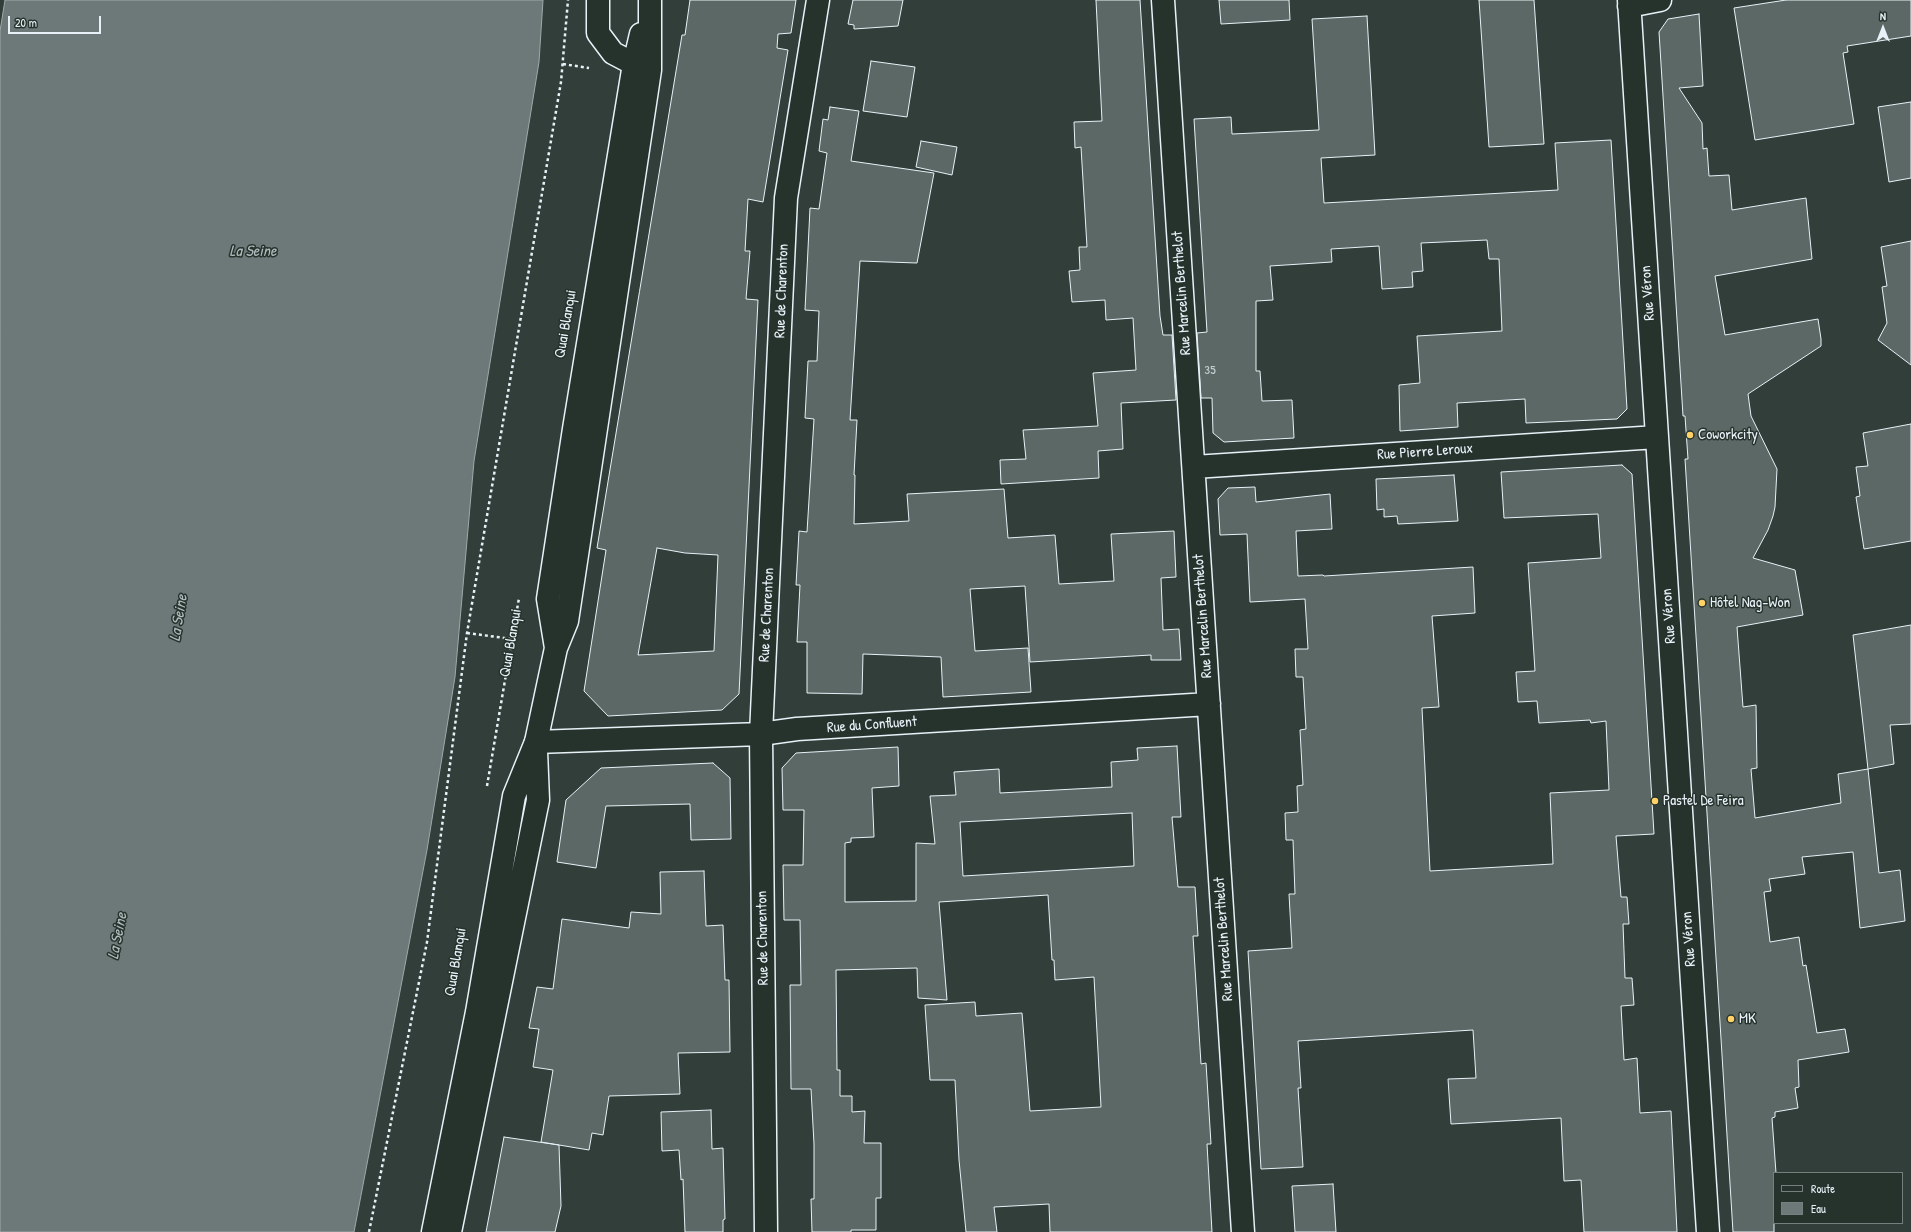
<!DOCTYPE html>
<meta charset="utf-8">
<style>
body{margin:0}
#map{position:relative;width:1911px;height:1232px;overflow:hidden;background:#323e39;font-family:"Patrick Hand",sans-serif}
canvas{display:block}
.legend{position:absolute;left:1773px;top:1172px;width:130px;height:52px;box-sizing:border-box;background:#26332d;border:1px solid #747f7e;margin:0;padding:5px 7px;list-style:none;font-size:12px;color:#e8f1f8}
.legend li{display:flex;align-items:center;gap:8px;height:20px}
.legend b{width:20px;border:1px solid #747f7e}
.north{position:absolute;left:1863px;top:8px;width:40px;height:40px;-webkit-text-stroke:3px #26332d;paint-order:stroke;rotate:0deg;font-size:11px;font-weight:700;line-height:16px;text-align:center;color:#e8f1f8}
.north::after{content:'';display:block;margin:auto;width:14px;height:18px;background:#e8f1f8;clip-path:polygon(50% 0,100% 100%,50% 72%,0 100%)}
.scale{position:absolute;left:8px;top:16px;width:93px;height:18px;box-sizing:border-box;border:2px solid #e8f1f8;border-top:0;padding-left:5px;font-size:12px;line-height:14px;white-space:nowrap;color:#e8f1f8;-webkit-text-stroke:3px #26332d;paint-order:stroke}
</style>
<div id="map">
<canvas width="1911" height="1232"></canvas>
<ul class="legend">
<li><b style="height:5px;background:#26332d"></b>Route</li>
<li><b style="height:11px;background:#6d7978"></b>Eau</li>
</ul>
<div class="north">N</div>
<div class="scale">20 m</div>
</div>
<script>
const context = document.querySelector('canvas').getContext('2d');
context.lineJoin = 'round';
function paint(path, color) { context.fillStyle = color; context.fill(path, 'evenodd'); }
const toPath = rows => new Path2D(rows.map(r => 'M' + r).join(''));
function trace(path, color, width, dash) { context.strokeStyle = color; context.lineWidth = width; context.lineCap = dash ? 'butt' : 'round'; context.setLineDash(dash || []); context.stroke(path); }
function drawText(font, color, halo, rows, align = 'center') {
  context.font = font + ' "Patrick Hand",sans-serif'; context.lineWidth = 3; context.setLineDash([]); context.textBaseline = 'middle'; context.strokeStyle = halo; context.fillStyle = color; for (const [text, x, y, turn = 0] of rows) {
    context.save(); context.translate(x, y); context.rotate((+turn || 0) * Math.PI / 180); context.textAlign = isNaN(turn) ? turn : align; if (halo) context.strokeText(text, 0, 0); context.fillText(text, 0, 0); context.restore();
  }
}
const water = toPath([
 [5,0,543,0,539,62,474,461,455,677,427,850,354,1232,0,1232,0,31,5,0]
]);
paint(water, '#6d7978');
trace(water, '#9ea9ab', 1);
const building = toPath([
 [690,0,796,0,791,33,778,34,777,48,788,50,763,202,748,199,745,251,750,251,746,299,758,300,739,694,722,710,608,716,584,691,606,550,597,548,682,35,685,35,690,0],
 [657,548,685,553,718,555,714,651,638,655,657,548],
 [853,0,903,0,898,26,854,29,854,25,848,24,853,0],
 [1096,0,1140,0,1160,316,1163,335,1172,335,1176,400,1121,403,1123,449,1098,451,1099,478,1001,484,1000,460,1026,459,1023,430,1098,426,1093,373,1136,370,1133,318,1106,320,1105,300,1072,302,1069,271,1080,270,1079,247,1087,247,1081,147,1075,148,1074,122,1102,121,1096,0],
 [1219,0,1289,0,1290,20,1221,24,1219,0],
 [1479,0,1534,0,1544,144,1489,147,1479,0],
 [1786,0,1911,0,1911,36,1847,46,1848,52,1843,53,1854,124,1755,140,1734,8,1786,0],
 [1699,14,1703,86,1679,88,1702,123,1703,149,1707,148,1709,176,1729,175,1732,210,1806,198,1812,259,1715,276,1725,335,1818,319,1821,339,1821,346,1748,394,1751,416,1777,469,1775,507,1773,516,1768,530,1753,558,1795,570,1803,615,1737,627,1743,707,1756,705,1757,768,1751,769,1755,818,1841,803,1838,774,1868,769,1853,635,1911,625,1911,724,1890,725,1894,764,1868,769,1879,873,1900,870,1905,921,1860,928,1853,852,1802,857,1805,874,1769,879,1771,891,1764,892,1770,942,1799,937,1803,966,1806,965,1817,1033,1845,1029,1849,1052,1798,1060,1799,1087,1795,1088,1798,1108,1775,1112,1775,1117,1772,1118,1776,1173,1774,1173,1774,1232,1733,1232,1685,459,1688,459,1685,416,1683,416,1659,32,1668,19,1699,14],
 [1367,16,1375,155,1321,158,1324,203,1558,190,1555,143,1611,140,1627,409,1617,419,1526,423,1525,399,1457,403,1458,427,1400,431,1399,385,1420,383,1417,336,1502,331,1499,259,1489,259,1487,240,1421,243,1423,271,1412,272,1413,287,1382,289,1379,246,1331,249,1332,262,1270,266,1273,300,1256,301,1256,371,1260,371,1262,401,1292,400,1294,438,1224,442,1213,433,1212,398,1201,398,1197,333,1207,332,1194,119,1231,117,1232,134,1319,130,1312,19,1367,16],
 [871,61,915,67,907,117,863,111,871,61],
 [1911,102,1911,178,1889,182,1878,107,1911,102],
 [830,107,859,111,851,161,934,173,917,263,860,261,850,420,857,420,854,475,855,475,854,524,909,521,907,494,1004,489,1008,538,1055,535,1059,584,1114,581,1111,534,1174,531,1176,577,1161,578,1163,630,1179,629,1181,660,1151,660,1151,655,1030,662,1025,586,970,589,975,651,1028,648,1031,692,943,697,941,657,863,654,862,694,807,693,807,642,797,642,800,585,796,585,799,531,807,532,814,419,805,418,808,361,817,361,819,311,805,310,810,208,819,209,827,153,819,151,823,119,828,120,830,107],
 [921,141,957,147,952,175,916,167,921,141],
 [1911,241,1911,365,1878,340,1887,323,1882,287,1887,286,1881,247,1911,241],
 [1911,424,1911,541,1864,549,1856,497,1860,496,1856,467,1868,466,1863,433,1911,424],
 [1622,465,1632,474,1654,834,1616,836,1621,897,1627,897,1629,924,1623,924,1625,978,1632,978,1634,1005,1621,1006,1624,1060,1637,1058,1640,1113,1671,1111,1677,1232,1584,1232,1581,1180,1564,1181,1561,1118,1451,1124,1448,1079,1476,1078,1473,1030,1298,1041,1301,1088,1298,1088,1303,1167,1261,1169,1248,951,1292,948,1289,894,1295,894,1293,840,1286,840,1285,813,1298,812,1297,786,1303,785,1300,730,1306,729,1303,677,1296,677,1295,649,1308,649,1305,599,1250,602,1247,534,1220,535,1218,499,1228,488,1255,487,1256,502,1330,494,1332,529,1296,531,1298,576,1323,575,1324,576,1473,567,1475,613,1432,616,1439,707,1422,708,1430,871,1553,864,1550,793,1609,790,1606,721,1591,723,1590,720,1539,723,1537,701,1518,702,1516,672,1535,671,1528,563,1601,558,1598,514,1504,518,1501,472,1622,465],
 [1454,475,1458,521,1398,524,1397,516,1384,517,1384,509,1377,510,1376,479,1454,475],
 [1177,746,1181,817,1172,817,1178,887,1195,887,1198,936,1193,936,1201,1064,1206,1063,1211,1144,1207,1144,1212,1232,1050,1232,1049,1204,994,1207,997,1232,966,1232,959,1160,955,1080,930,1080,925,1005,975,1002,976,1016,1022,1013,1030,1111,1101,1107,1094,977,1055,980,1054,960,1052,960,1048,895,939,902,947,1000,918,998,917,968,836,970,837,1070,840,1070,840,1096,852,1096,852,1112,865,1111,864,1143,881,1143,881,1198,876,1198,876,1230,851,1230,851,1232,812,1232,811,1199,814,1199,814,1144,811,1089,791,1089,790,985,801,985,800,920,784,920,783,865,803,865,804,810,783,810,782,768,796,753,898,747,899,786,872,788,874,837,851,838,851,842,845,843,845,902,916,901,916,843,935,844,930,796,956,795,954,772,999,769,1000,793,1112,787,1111,762,1138,760,1137,748,1177,746],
 [1132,813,1134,866,963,876,960,822,1132,813],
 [713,763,730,778,731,839,691,840,690,804,606,806,596,868,557,862,566,800,601,768,713,763],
 [704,871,706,926,723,925,725,980,729,980,730,1052,678,1053,680,1094,609,1096,603,1135,592,1133,589,1150,541,1142,553,1070,533,1067,539,1029,529,1028,537,987,553,989,562,919,629,928,631,912,661,914,660,872,704,871],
 [711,1110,712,1149,723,1148,725,1219,723,1220,723,1232,685,1232,683,1179,681,1180,679,1150,662,1151,661,1112,711,1110],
 [504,1137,559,1145,561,1206,555,1232,486,1232,504,1137],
 [1333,1184,1336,1232,1295,1232,1292,1186,1333,1184]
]);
paint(building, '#5c6865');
trace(building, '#e8f1f8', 1);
const minor = toPath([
 [598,0,598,33,613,53,634,64],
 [1163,0,1243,1232],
 [1629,0,1708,1232],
 [1629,6,1660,0],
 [1194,467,1657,437],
 [536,742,761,734,797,729,1209,704],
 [766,1232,761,734,786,198,818,0]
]);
const major = toPath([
 [556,648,548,599,574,429,634,64,641,34],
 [433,1232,477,1012,514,796,536,742,556,648,567,621,650,70,650,0],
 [450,1232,538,800,536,751]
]);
trace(minor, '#e8f1f8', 25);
trace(major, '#e8f1f8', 25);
trace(toPath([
 [563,64,589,68],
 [467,633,512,639],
 [487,786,519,598],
 [369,1232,427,942,467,633,561,82,568,0]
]), '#e8f1f8', 2.5, [3, 3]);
trace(minor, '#26332d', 22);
trace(major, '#26332d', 22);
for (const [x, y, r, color] of [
 [1690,435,4,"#ffd166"],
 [1702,603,4,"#ffd166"],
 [1655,801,4,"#ffd166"],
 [1731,1019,4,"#ffd166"]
]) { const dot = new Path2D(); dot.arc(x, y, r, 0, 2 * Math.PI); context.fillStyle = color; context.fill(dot); trace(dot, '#26332d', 1.5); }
drawText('13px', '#c5cfd3', null, [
 ["35",1210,371]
]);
drawText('15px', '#e8f1f8', '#26332d', [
 ["Rue de Charenton",782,291,-88],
 ["Rue Marcelin Berthelot",1182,293,-94],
 ["Rue Véron",1648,293,-94],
 ["Quai Blanqui",566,324,-80],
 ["Rue Pierre Leroux",1425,452,-4],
 ["Rue de Charenton",767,615,-87],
 ["Rue Marcelin Berthelot",1203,616,-94],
 ["Rue Véron",1669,616,-94],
 ["Quai Blanqui",511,643,-80],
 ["Rue du Confluent",872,725,-4],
 ["Rue de Charenton",763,938,-91],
 ["Rue Marcelin Berthelot",1224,939,-94],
 ["Rue Véron",1689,939,-94],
 ["Quai Blanqui",456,962,-80]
]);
drawText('15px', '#e8f1f8', '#26332d', [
 ["Coworkcity",1698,435],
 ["Hôtel Nag-Won",1710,603],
 ["Pastel De Feira",1663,801],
 ["MK",1739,1019]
], 'left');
drawText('italic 16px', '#b1bbbe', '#26332d', [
 ["La Seine",253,252],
 ["La Seine",179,618,-81],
 ["La Seine",118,936,-79]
]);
</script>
